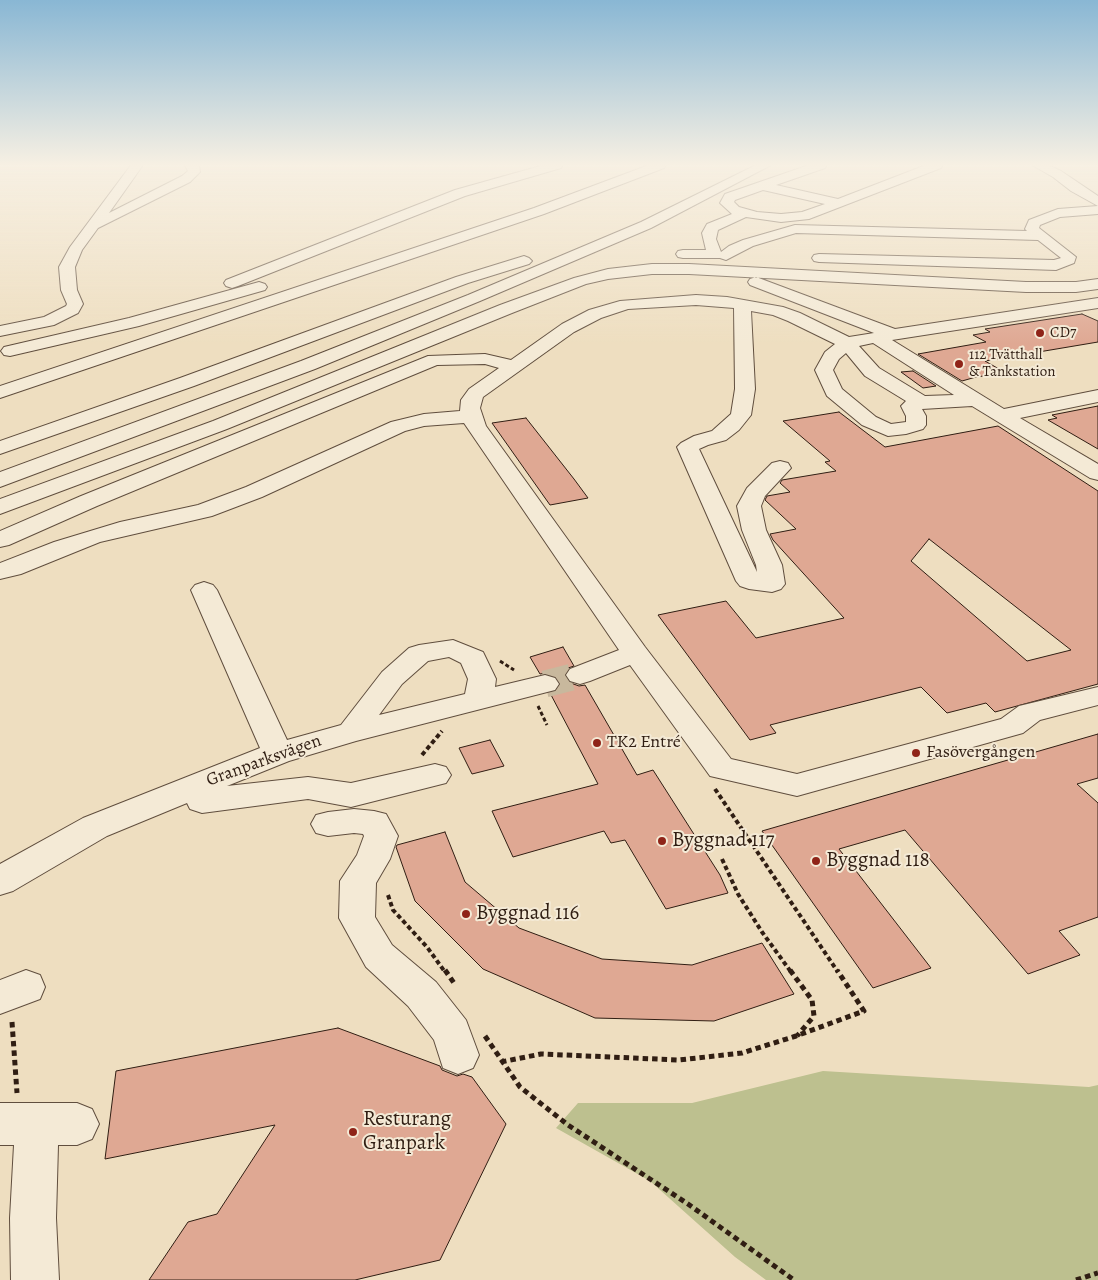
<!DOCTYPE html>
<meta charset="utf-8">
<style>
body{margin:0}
canvas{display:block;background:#eedec0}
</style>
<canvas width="1098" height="1280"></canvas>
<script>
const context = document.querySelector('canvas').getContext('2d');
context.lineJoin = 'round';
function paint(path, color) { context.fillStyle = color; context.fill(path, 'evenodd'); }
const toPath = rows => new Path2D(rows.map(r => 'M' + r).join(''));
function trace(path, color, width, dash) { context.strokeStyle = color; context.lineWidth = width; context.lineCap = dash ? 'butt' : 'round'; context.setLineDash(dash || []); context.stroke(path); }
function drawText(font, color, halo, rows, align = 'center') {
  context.font = font + ' Alegreya,serif'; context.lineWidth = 4; context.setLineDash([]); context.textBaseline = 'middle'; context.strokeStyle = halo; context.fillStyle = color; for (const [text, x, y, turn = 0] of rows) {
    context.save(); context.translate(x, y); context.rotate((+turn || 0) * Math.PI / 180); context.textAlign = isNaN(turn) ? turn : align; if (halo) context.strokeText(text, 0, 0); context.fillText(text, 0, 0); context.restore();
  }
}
paint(toPath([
 [823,1071,1089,1087,1098,1085,1098,1280,766,1280,735,1257,650,1181,556,1128,578,1103,692,1103]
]), '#bdc08f');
const building = toPath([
 [1082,314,1098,321,1098,342,985,361,1006,373,976,377,962,381,918,354,986,342,973,335,990,332,985,329,1082,314],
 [913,371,936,386,923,388,901,372,913,371],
 [1098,406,1098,449,1048,420,1057,418,1052,415,1098,406],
 [839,412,885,447,998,426,1098,491,1098,684,995,712,986,703,947,713,921,687,770,725,776,733,750,740,658,615,726,601,756,638,844,618,773,540,770,534,796,529,765,500,767,496,790,492,780,483,782,480,836,471,825,462,830,461,783,421,839,412],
 [929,539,1071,650,1027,661,911,561,929,539],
 [526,418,574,479,588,498,550,505,492,423,526,418],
 [563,647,574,666,568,668,564,674,568,682,579,686,585,685,637,775,653,770,720,875,728,893,666,909,625,840,611,843,604,831,513,857,492,811,598,784,550,693,557,691,561,683,556,676,546,673,540,674,530,657,563,647],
 [1098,734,1098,778,1077,784,1098,803,1098,917,1059,931,1080,955,1028,974,905,830,839,849,931,968,873,988,762,831,1098,734],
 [490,740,504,766,472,774,459,748,490,740],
 [445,832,465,882,519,928,602,959,692,965,762,943,794,994,714,1021,595,1018,483,969,415,901,396,847,397,845,445,832],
 [338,1028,440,1066,442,1070,457,1076,463,1074,472,1077,506,1124,440,1260,355,1280,149,1280,188,1222,217,1214,275,1125,105,1159,116,1071,338,1028]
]);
paint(building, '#dfa893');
trace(building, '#301e13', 1);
trace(toPath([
 [545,684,580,675]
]), '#c8b89d', 27, [27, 14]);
const minor = toPath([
 [131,165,143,165,109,213,182,176,188,171,185,165,199,165,200,172,190,182,98,228,82,250,75,267,77,290,83,304,78,313,54,325,0,336,0,326,44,317,66,306,67,304,61,290,59,267,70,247,131,165],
 [544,165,563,165,561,168,465,196,238,286,232,288,226,286,224,283,226,280,455,190,544,165],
 [649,165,666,165,664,168,544,214,0,398,0,386,534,208,649,165],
 [756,165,771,165,651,228,480,301,315,369,0,487,0,472,301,361,468,295,641,222,756,165],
 [809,165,827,165,825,168,776,185,838,199,926,165,943,165,941,168,809,219,781,222,746,217,718,230,716,239,721,252,729,246,743,240,795,225,1027,231,1025,229,1029,220,1058,209,1098,206,1098,214,1060,217,1040,225,1039,228,1076,257,1074,263,1056,270,819,262,814,261,812,258,814,255,819,254,1054,260,1061,258,1038,240,796,233,753,246,726,260,720,258,683,258,678,257,676,254,678,251,683,250,706,250,702,233,707,224,732,214,720,203,725,194,809,165],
 [763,190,825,204,802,212,781,214,757,212,739,207,734,202,735,200,763,190],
 [1032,165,1048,165,1061,171,1098,196,1098,206,1071,191,1053,177,1032,165],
 [524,256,529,258,532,261,529,264,468,283,194,386,0,454,0,441,180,378,456,277,524,256],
 [652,264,689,264,1026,282,1076,282,1098,279,1098,289,1076,292,1026,292,689,274,652,274,608,279,586,284,512,313,227,429,0,514,0,499,213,421,500,305,574,278,608,269,652,264],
 [756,277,895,329,1098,298,1098,308,892,340,1004,409,1098,390,1098,402,1020,418,1098,464,1098,480,1090,478,972,406,922,409,926,416,926,425,923,429,906,434,888,436,862,425,827,396,815,370,825,352,835,344,788,321,773,315,751,311,755,389,751,415,739,430,726,440,708,445,699,449,757,572,756,565,742,530,737,506,747,488,772,463,780,461,788,463,791,468,765,496,761,506,766,530,782,565,785,584,781,589,772,592,749,589,740,586,736,581,677,447,681,443,694,436,712,431,731,414,735,389,734,308,696,305,628,309,601,318,574,332,483,397,480,408,486,426,645,647,731,759,797,774,1001,719,1019,706,1098,687,1098,705,1040,720,1023,733,797,796,710,776,630,665,590,681,580,684,570,681,566,675,570,669,619,650,464,423,424,426,405,431,262,497,212,516,100,542,21,574,0,579,0,563,54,542,120,522,198,505,246,487,391,422,424,414,460,411,461,400,469,389,499,368,485,364,437,365,97,506,9,545,0,547,0,531,81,496,428,356,485,354,511,360,562,324,589,310,620,301,696,295,727,297,783,307,800,313,849,337,874,333,750,285,748,282,750,279,756,277],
 [873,343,954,395,925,396,879,368,859,346,873,343],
 [846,353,865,376,906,401,901,406,906,416,906,422,891,424,876,417,842,389,833,370,839,359,846,353],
 [259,282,265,284,267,287,265,290,139,326,10,356,4,355,1,351,4,347,129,318,259,282],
 [204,582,213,585,217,590,287,740,341,725,382,672,409,648,419,645,453,640,483,652,496,679,495,687,545,675,555,678,559,684,555,690,356,741,289,761,227,786,308,777,351,783,435,764,446,767,451,775,446,783,351,807,308,799,202,813,190,809,187,803,107,836,13,891,0,895,0,864,83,818,260,748,191,590,195,585,204,582],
 [449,657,461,663,468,679,465,694,379,715,402,684,428,661,449,657],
 [354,809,374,811,386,814,398,836,390,859,376,883,375,917,392,945,436,982,466,1020,479,1055,473,1068,458,1074,443,1068,434,1040,408,1006,366,967,339,918,340,881,357,855,364,836,363,834,354,833,328,836,316,833,311,824,316,815,328,812,354,809],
 [26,970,40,975,45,987,40,999,0,1014,0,980,26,970],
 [0,1103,77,1103,92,1109,99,1124,92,1139,77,1145,58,1145,56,1218,59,1280,11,1280,10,1218,14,1145,0,1145,0,1103]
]);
trace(minor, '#604e3e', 2);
trace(toPath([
 [500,661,514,670],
 [538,706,547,725]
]), '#301e13', 3, [4, 2.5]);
trace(toPath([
 [422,755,442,731],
 [715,789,838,972],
 [722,859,738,894,762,932,791,972],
 [388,895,393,910,427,947,445,972]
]), '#301e13', 4, [4.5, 3]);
trace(toPath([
 [445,970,454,983],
 [790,970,812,1000,814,1016,797,1036],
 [12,1022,17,1093],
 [485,1036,520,1087,568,1125,688,1204,794,1280],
 [501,1062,541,1054,679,1060,742,1053,796,1036,864,1011,837,970],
 [1076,1280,1098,1273]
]), '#301e13', 5, [5.5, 4]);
paint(minor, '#f4ead6');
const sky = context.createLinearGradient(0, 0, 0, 344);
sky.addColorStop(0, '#89b7d4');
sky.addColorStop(0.48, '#f7f0e3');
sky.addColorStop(1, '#f7f0e300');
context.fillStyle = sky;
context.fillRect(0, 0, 1098, 344);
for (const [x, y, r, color] of [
 [1040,333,5,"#8f2418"],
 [959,364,5,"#8f2418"],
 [597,743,5,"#8f2418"],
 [916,753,5,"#8f2418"],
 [662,841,5,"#8f2418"],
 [816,861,5,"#8f2418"],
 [466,914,5,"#8f2418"],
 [353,1132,5,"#8f2418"]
]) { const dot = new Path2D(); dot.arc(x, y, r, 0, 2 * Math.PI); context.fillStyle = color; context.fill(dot); trace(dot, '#f4ead6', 2); }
drawText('15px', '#301e13', '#f4ead6', [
 ["CD7",1050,333],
 ["112 Tvätthall",969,355],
 ["& Tankstation",969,372]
], 'left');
drawText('18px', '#301e13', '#f4ead6', [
 ["TK2 Entré",607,743],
 ["Fasövergången",926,753]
], 'left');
drawText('18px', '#301e13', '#f4ead6', [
 ["Granparksvägen",264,761,-20]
]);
drawText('21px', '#301e13', '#f4ead6', [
 ["Byggnad 117",672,841],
 ["Byggnad 118",826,861],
 ["Byggnad 116",476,914],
 ["Resturang",363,1120],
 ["Granpark",363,1144]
], 'left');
</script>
